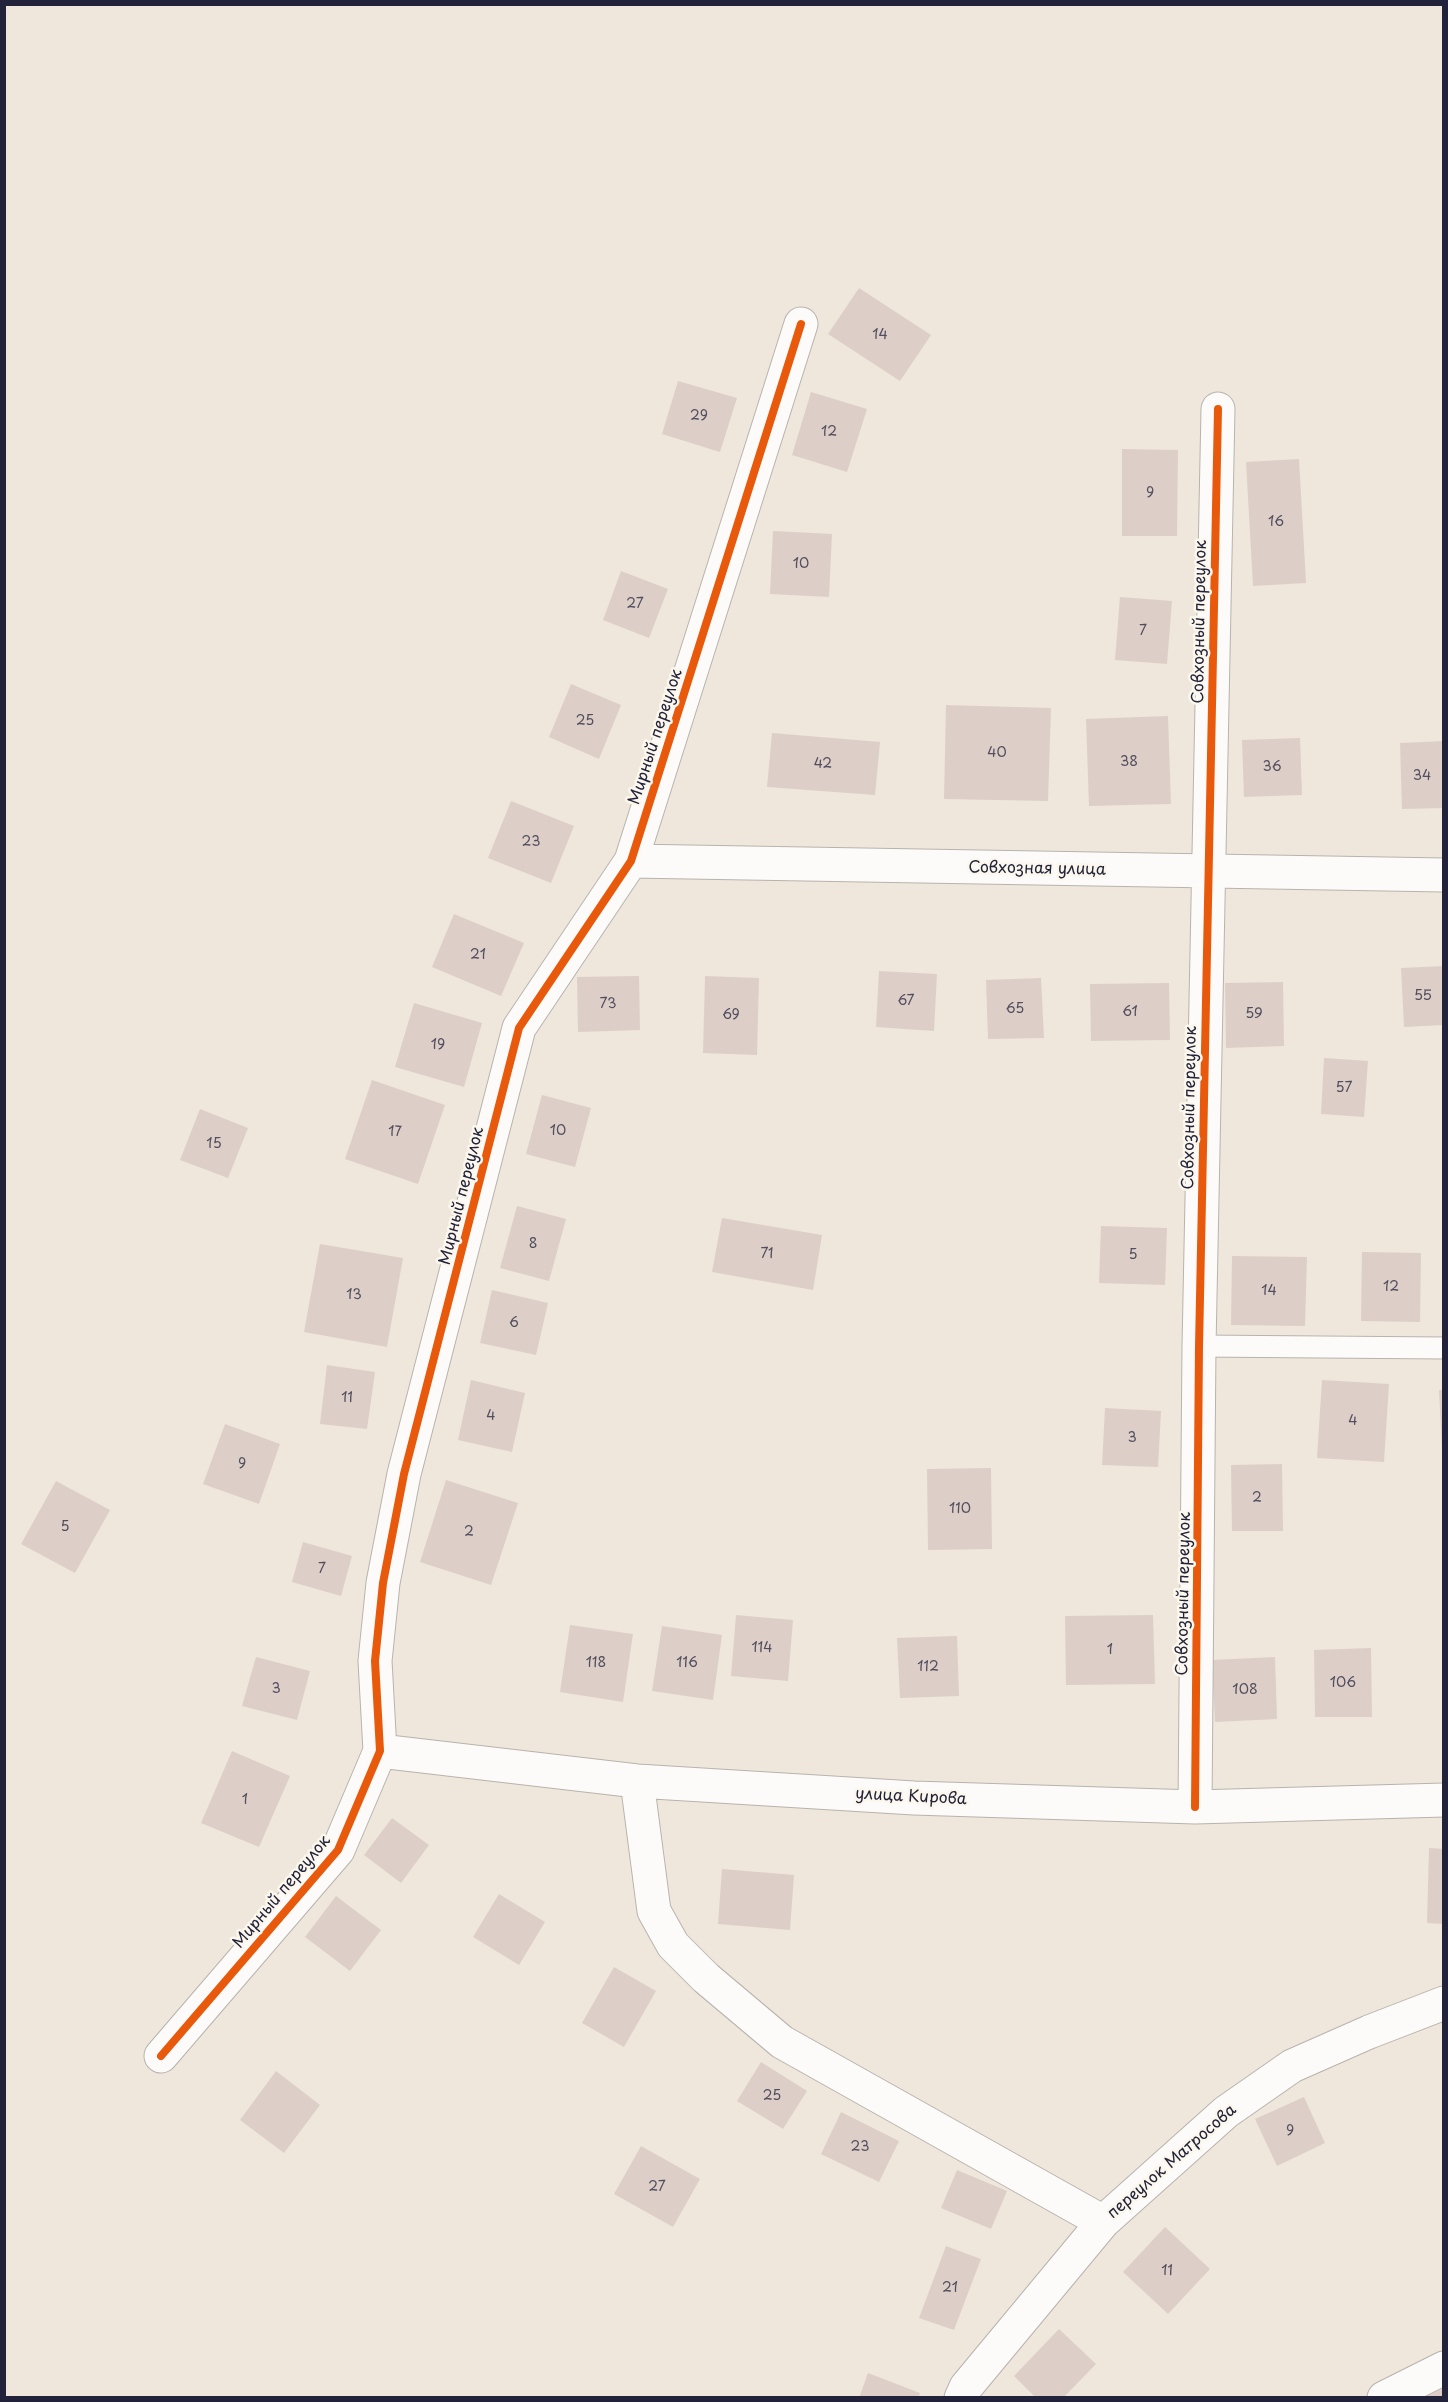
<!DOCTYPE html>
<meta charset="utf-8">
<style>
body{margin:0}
#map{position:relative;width:1448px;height:2402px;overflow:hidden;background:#efe7db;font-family:"Playpen Sans",sans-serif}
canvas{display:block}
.frame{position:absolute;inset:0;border:6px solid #22223b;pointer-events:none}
</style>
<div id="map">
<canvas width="1448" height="2402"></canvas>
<div class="frame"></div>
</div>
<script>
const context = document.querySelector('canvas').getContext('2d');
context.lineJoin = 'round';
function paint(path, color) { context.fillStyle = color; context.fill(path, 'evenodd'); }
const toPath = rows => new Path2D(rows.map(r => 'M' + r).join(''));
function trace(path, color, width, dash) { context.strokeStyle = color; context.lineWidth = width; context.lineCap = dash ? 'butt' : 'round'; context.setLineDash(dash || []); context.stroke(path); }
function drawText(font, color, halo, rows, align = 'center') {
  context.font = font + ' "Playpen Sans",sans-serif'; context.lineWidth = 5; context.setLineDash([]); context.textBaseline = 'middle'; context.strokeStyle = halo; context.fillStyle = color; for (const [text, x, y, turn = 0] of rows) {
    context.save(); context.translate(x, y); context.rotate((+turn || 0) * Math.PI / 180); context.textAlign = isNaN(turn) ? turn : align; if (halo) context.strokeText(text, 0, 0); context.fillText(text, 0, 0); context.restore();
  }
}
paint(toPath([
 [859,288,931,335,900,381,828,334],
 [678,381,737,398,720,452,662,434],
 [811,392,867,409,847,472,792,455],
 [1122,449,1178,450,1177,536,1122,536],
 [1299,459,1306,583,1253,586,1246,462],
 [773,531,832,534,829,597,770,594],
 [621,571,668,589,649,638,603,620],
 [1120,597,1172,601,1167,664,1115,660],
 [571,684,621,705,599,759,549,737],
 [946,705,1051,708,1048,801,944,799],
 [1168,716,1171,804,1089,806,1086,719],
 [772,733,880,742,875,795,767,787],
 [1300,738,1302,795,1244,797,1242,740],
 [1444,741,1444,808,1402,809,1400,743],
 [511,801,574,826,551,883,488,858],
 [454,914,524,943,501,996,432,967],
 [1444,966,1444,1025,1404,1027,1401,968],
 [879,971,937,974,934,1031,876,1027],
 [639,976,640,1030,578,1032,577,977],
 [705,976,759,978,757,1055,703,1053],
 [1041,978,1044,1038,988,1039,986,980],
 [1283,982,1284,1046,1226,1048,1225,983],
 [1169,983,1170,1040,1091,1041,1090,984],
 [414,1003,482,1023,464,1087,395,1067],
 [1324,1058,1368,1061,1364,1117,1321,1114],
 [372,1080,445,1105,418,1184,345,1159],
 [542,1095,591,1108,575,1167,526,1154],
 [200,1109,248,1128,228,1178,180,1160],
 [517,1206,566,1219,549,1281,500,1268],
 [722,1218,822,1235,813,1290,712,1272],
 [1101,1226,1167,1228,1165,1285,1099,1283],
 [320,1244,403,1258,387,1347,304,1332],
 [1362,1252,1421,1253,1420,1322,1361,1321],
 [1232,1256,1307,1257,1305,1326,1231,1325],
 [492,1290,548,1303,536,1355,480,1343],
 [327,1365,375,1372,367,1429,320,1424],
 [471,1380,525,1393,512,1452,458,1440],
 [1322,1380,1389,1384,1384,1462,1317,1458],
 [1439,1390,1444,1390,1444,1451,1442,1451],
 [1105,1408,1161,1411,1158,1467,1102,1465],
 [225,1424,280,1444,259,1504,203,1484],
 [1282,1464,1283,1531,1232,1531,1231,1465],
 [991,1468,992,1549,928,1550,927,1469],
 [446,1480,518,1503,491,1585,420,1562],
 [56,1481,110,1510,75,1573,21,1544],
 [303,1542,352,1556,341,1596,292,1582],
 [736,1615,793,1620,788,1681,731,1676],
 [1153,1615,1155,1684,1066,1685,1065,1616],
 [570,1625,633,1634,623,1702,560,1692],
 [662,1626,722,1635,713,1700,652,1691],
 [957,1636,959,1696,900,1698,897,1638],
 [1371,1648,1372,1717,1315,1717,1314,1650],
 [256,1657,310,1671,297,1720,242,1706],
 [1275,1657,1277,1719,1215,1722,1212,1660],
 [232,1751,290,1776,259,1847,201,1823],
 [392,1818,429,1845,401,1883,364,1855],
 [1429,1848,1444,1849,1444,1924,1427,1923],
 [722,1869,794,1875,790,1930,718,1924],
 [499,1894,545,1922,519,1965,473,1937],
 [336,1896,381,1930,350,1971,305,1937],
 [614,1967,656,1991,624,2047,582,2023],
 [761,2062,807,2091,783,2129,737,2101],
 [276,2071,320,2105,284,2153,240,2120],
 [1304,2097,1325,2143,1277,2166,1255,2119],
 [841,2112,899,2141,879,2182,821,2154],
 [641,2146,700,2179,673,2227,614,2194],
 [957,2170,1007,2191,991,2229,941,2208],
 [1165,2227,1210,2269,1168,2314,1123,2272],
 [946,2246,981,2259,954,2330,919,2318],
 [1059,2329,1096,2364,1063,2398,1036,2398,1014,2376],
 [868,2373,920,2393,918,2398,859,2398],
 [1444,2388,1444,2398,1422,2398]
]), '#ddcfc7');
const service = toPath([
 [1199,1346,1444,1348]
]);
const minor = toPath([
 [631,861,1444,875],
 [380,1751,637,1781,914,1798,1195,1807,1444,1800],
 [637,1781,654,1911,673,1945,706,1978,782,2042,1103,2222],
 [1195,1807,1199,1346,1218,409],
 [161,2056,338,1850,380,1751,375,1661,383,1583,404,1474,519,1028,631,861,801,324],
 [961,2398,966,2387,1103,2222,1226,2112,1292,2066,1369,2032,1444,2003],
 [1384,2398,1444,2368]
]);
trace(service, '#b7b3ad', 23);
trace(minor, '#b7b3ad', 35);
trace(service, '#fdfbfa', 21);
trace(minor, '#fdfbfa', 33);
trace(toPath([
 [1195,1807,1199,1346,1218,409],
 [161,2056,338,1850,380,1751,375,1661,383,1583,404,1474,519,1028,631,861,801,324]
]), '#e8590c', 8);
drawText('14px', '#524e5f', null, [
 ["14",880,335],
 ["29",699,416],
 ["12",829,432],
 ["9",1150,493],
 ["16",1276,522],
 ["10",801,564],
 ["27",635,604],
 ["7",1143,631],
 ["25",585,721],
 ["40",997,753],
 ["38",1129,762],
 ["42",823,764],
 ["36",1272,767],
 ["34",1422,776],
 ["23",531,842],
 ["21",478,955],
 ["55",1423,996],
 ["67",906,1001],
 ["73",608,1004],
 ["65",1015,1009],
 ["61",1130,1012],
 ["59",1254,1014],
 ["69",731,1015],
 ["19",438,1045],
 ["57",1344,1088],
 ["10",558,1131],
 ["17",395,1132],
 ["15",214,1144],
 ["8",533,1244],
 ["71",767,1254],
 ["5",1133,1255],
 ["12",1391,1287],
 ["14",1269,1291],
 ["13",354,1295],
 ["6",514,1323],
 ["11",347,1398],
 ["4",491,1416],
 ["4",1353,1421],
 ["3",1132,1438],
 ["9",242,1464],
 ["2",1257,1498],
 ["110",960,1509],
 ["5",65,1527],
 ["2",469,1532],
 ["7",322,1569],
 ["114",762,1648],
 ["1",1110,1650],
 ["118",596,1663],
 ["116",687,1663],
 ["112",928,1667],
 ["106",1343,1683],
 ["3",276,1689],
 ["108",1245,1690],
 ["1",245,1800],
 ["25",772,2096],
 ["9",1290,2131],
 ["23",860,2147],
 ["27",657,2187],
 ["11",1167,2271],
 ["21",950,2288]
]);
drawText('16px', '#22223b', '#fbf7ec', [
 ["Совхозный переулок",1200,622,-89],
 ["Мирный переулок",656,737,-72],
 ["Совхозная улица",1037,869,1],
 ["Совхозный переулок",1190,1108,-89],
 ["Мирный переулок",462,1196,-76],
 ["Совхозный переулок",1184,1594,-89],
 ["улица Кирова",911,1797,3],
 ["Мирный переулок",282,1892,-50],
 ["переулок Матросова",1172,2162,-41]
]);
</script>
